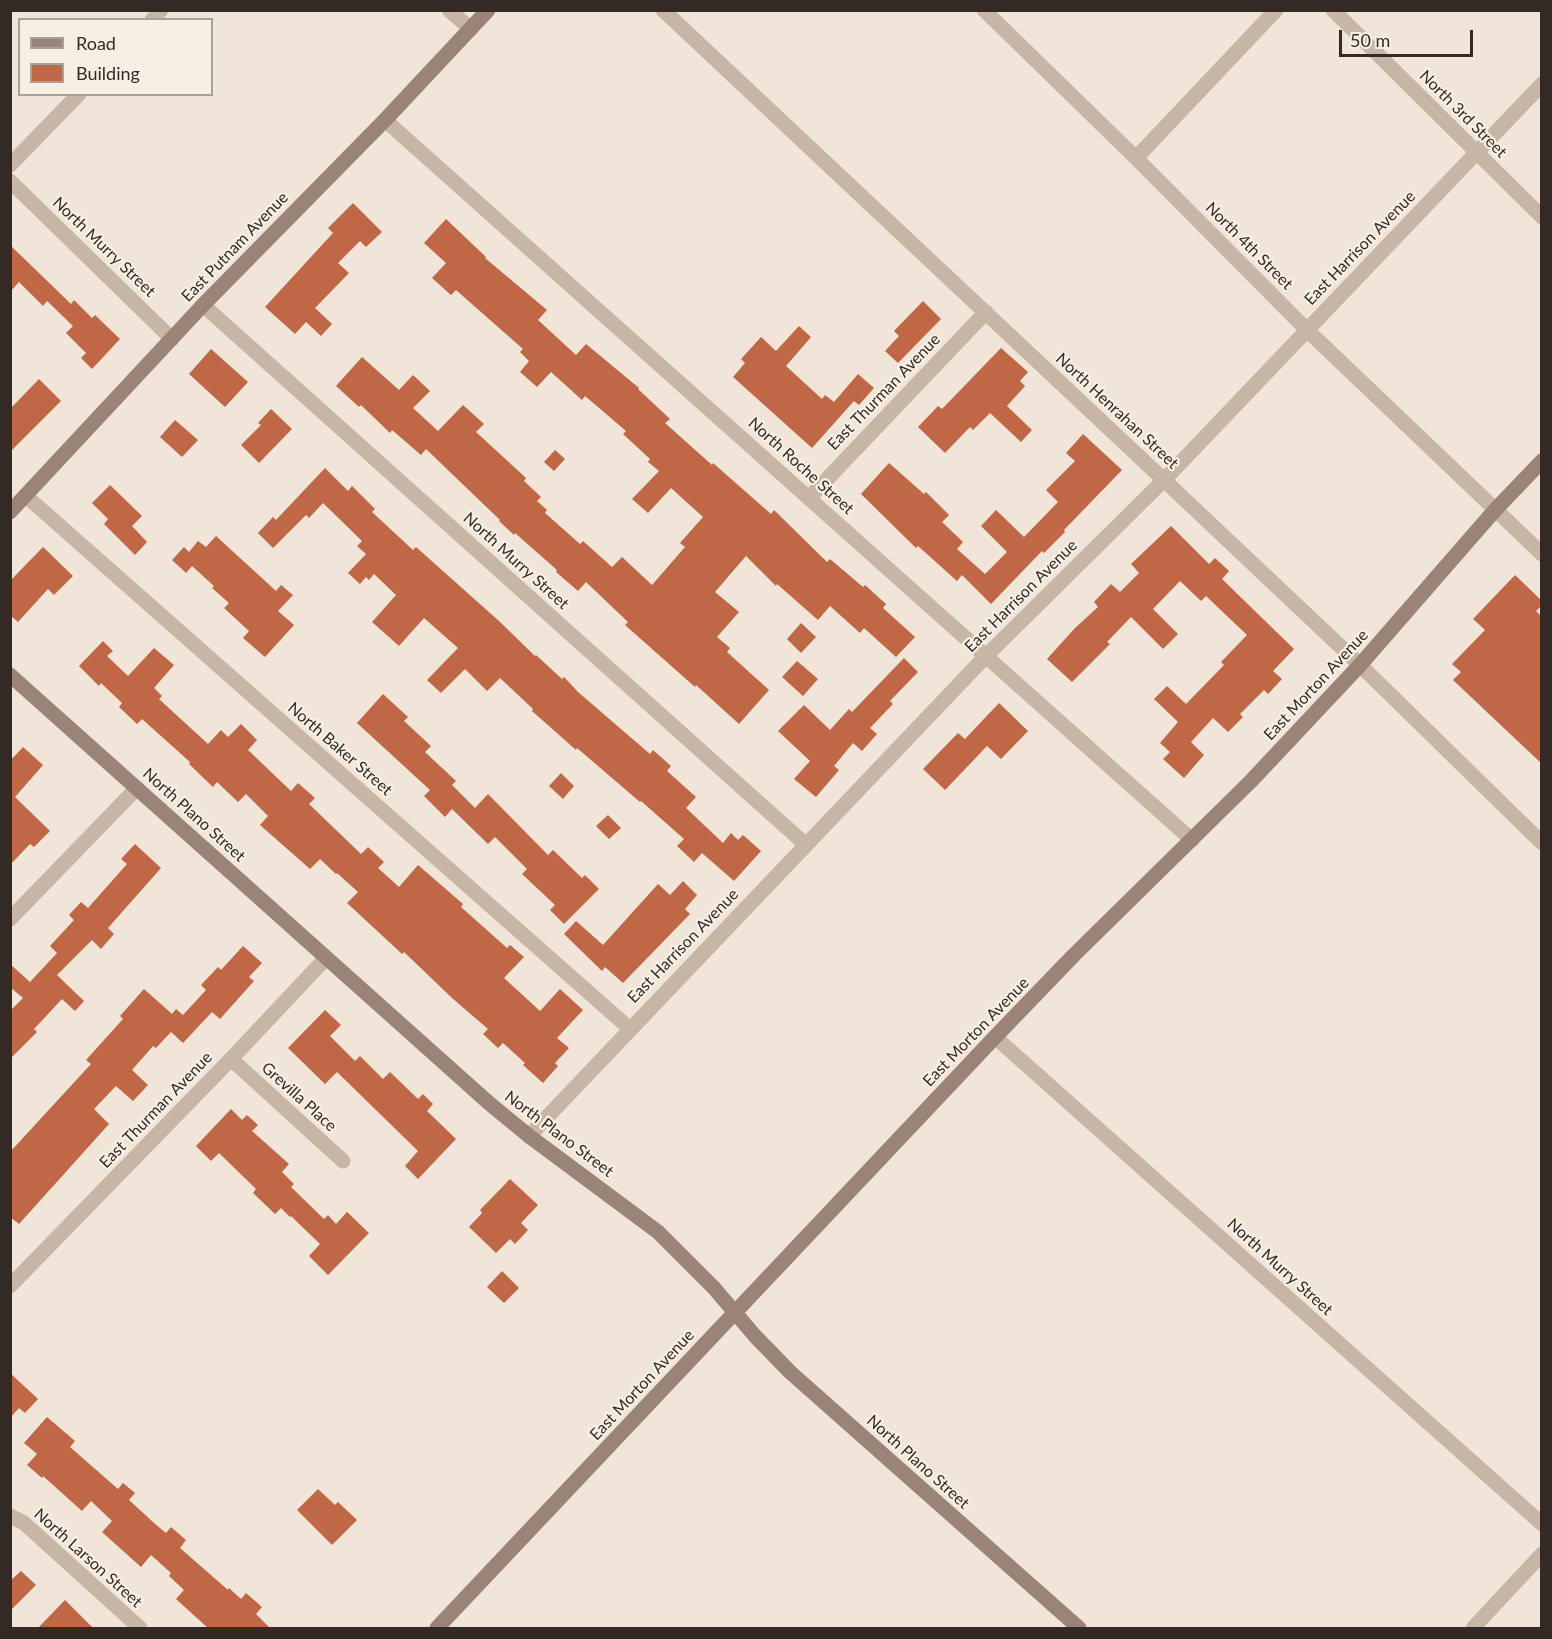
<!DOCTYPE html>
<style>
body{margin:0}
#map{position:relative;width:1552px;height:1639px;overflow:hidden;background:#f0e5d8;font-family:Lato,sans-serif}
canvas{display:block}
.frame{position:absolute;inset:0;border:12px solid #332a26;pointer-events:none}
.legend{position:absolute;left:18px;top:18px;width:195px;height:78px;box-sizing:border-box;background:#f8efe4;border:2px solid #a9a098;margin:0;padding:8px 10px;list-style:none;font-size:18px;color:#332a26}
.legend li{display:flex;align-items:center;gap:12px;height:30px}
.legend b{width:30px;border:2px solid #a9a098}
.scale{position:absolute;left:1339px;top:30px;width:134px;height:27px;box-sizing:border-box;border:3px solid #332a26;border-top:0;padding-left:8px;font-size:18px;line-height:21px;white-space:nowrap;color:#332a26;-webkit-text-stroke:4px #f8efe4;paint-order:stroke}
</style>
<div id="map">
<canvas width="1552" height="1639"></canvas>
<div class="frame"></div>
<ul class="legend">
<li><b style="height:8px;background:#9a8477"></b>Road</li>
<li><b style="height:16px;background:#c06745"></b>Building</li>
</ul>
<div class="scale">50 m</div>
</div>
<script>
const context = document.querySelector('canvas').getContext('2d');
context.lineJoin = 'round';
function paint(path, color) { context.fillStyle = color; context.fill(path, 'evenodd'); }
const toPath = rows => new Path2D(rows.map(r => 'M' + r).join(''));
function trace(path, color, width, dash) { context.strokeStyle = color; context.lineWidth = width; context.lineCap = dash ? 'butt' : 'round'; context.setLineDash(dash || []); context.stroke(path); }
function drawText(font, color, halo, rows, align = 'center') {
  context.font = font + ' Lato,sans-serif'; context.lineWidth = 4.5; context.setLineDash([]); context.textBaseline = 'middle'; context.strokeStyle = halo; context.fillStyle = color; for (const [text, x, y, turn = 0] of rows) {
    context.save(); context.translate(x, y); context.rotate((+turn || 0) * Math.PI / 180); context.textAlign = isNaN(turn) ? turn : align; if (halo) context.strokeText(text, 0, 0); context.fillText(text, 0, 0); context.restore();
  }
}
paint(toPath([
 [353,203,382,232,366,247,360,241,338,263,349,273,315,308,332,324,321,336,306,322,295,334,265,307,333,233,328,228],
 [446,219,486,257,485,258,547,310,538,320,576,355,586,344,639,388,638,389,670,419,665,423,712,465,713,463,771,514,774,510,827,562,830,559,863,587,865,585,886,604,883,608,915,637,896,657,864,628,860,633,830,606,818,620,777,584,776,586,746,556,715,592,739,612,717,637,730,648,727,652,769,690,739,724,696,685,695,687,625,625,628,622,586,582,578,591,556,572,557,570,515,533,514,535,499,521,500,520,426,449,421,455,392,430,390,433,361,405,359,407,336,386,362,357,399,390,413,375,430,391,413,408,438,431,463,405,484,424,476,432,526,478,524,481,541,497,537,501,547,510,545,513,580,544,583,541,612,567,622,557,652,585,685,547,680,543,703,517,671,488,648,513,632,499,659,471,648,462,650,459,623,434,626,431,585,396,582,400,551,372,537,387,520,372,529,361,520,352,523,349,456,290,451,295,432,278,446,263,424,243],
 [10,245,71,304,74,300,92,318,95,315,120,339,92,369,81,358,86,353,66,333,73,326,47,301,43,306,19,282,10,292],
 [923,301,941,319,898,363,885,351,899,336,894,331],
 [799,326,811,337,786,366,822,399,825,395,834,402,858,374,874,388,859,405,854,401,812,448,733,377,745,363,741,359,761,337,776,351],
 [1001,348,1028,372,1020,381,1025,386,1007,406,1032,430,1021,442,990,413,973,430,970,427,945,453,918,427,938,406,942,409],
 [211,349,248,382,225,407,189,374],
 [39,379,61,401,10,452,10,409],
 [271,409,292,429,259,463,241,445,261,425,258,423],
 [175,420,198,440,182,457,160,437],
 [1083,434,1122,470,1064,530,1065,532,1044,553,1042,551,991,604,962,575,957,581,918,546,916,548,861,494,889,463,924,494,926,492,949,515,942,522,963,542,957,549,985,574,1007,552,981,526,996,510,1024,537,1058,502,1046,490,1075,461,1066,453],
 [555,450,565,459,554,471,544,462],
 [325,468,348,491,352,486,375,509,372,512,413,550,416,547,499,621,535,656,536,655,562,679,564,677,578,692,650,754,653,750,671,766,667,771,696,797,686,808,723,843,731,833,738,840,743,835,761,851,734,881,702,853,694,862,677,846,684,839,641,801,640,802,577,748,576,750,532,711,533,709,500,678,487,691,465,669,441,693,427,680,458,648,424,618,399,646,372,622,396,595,374,574,369,580,366,577,360,584,348,573,366,554,357,546,362,541,323,503,309,518,306,515,273,548,258,533,273,517,276,520],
 [110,485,142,516,132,526,147,542,135,555,104,524,108,519,92,503],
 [1171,526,1209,564,1215,558,1229,571,1222,579,1294,649,1273,671,1282,679,1268,694,1264,690,1240,714,1243,717,1228,732,1213,718,1191,742,1204,755,1184,778,1163,759,1170,752,1160,743,1178,722,1154,699,1167,686,1186,704,1224,665,1221,662,1247,635,1206,596,1201,601,1180,581,1153,609,1178,634,1163,649,1131,617,1107,642,1110,644,1072,682,1047,659,1075,628,1098,607,1094,602,1111,584,1120,592,1139,573,1131,564],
 [216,536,276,591,281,585,293,595,278,611,294,625,265,657,243,638,249,631,224,608,229,603,212,588,214,586,192,566,186,573,172,560,184,547,189,552,198,541,206,547],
 [43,547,73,576,54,595,48,589,18,622,10,615,10,581],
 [1515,575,1542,601,1542,605,1536,611,1542,617,1542,764,1453,680,1461,672,1452,664,1485,630,1473,619],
 [801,623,816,637,801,653,787,639],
 [103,641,113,651,107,656,128,676,154,648,174,665,154,688,162,696,159,699,208,744,221,730,228,737,241,724,257,740,248,750,291,791,298,783,315,798,309,804,361,854,368,847,384,862,378,868,399,887,418,865,463,904,461,907,507,948,510,945,524,957,504,978,540,1011,560,989,583,1010,557,1038,569,1048,555,1063,558,1066,543,1083,523,1065,525,1063,503,1043,498,1048,483,1034,488,1029,452,998,404,952,402,954,347,903,358,892,337,873,336,874,320,859,310,869,260,825,268,816,246,794,238,802,217,782,213,787,189,764,190,762,142,719,137,724,119,707,122,703,101,683,99,686,79,666],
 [904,658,918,672,890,701,893,704,870,728,877,734,862,751,853,743,834,766,839,770,816,797,794,779,810,761,778,731,804,705,830,730,849,709,852,712],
 [797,661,818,679,803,696,782,677],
 [383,694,408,717,404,721,431,746,425,752,456,781,452,785,475,808,488,794,548,855,553,850,582,878,585,875,599,889,564,924,550,910,555,905,522,874,527,869,495,837,488,844,452,809,445,817,424,796,430,790,357,723],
 [999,703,1028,731,1001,759,987,746,945,790,923,769,958,733,965,739],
 [23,747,43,765,15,797,50,831,34,847,30,844,10,865,10,761],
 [561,773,574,786,563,799,549,786],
 [608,815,621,828,609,839,596,826],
 [135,844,161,868,108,928,114,934,101,949,92,940,57,975,84,1001,75,1011,62,999,34,1029,37,1032,10,1059,10,1011,23,998,10,987,10,964,30,982,57,953,50,946,74,920,69,915,81,902,88,908,127,864,121,859],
 [683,881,697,895,685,909,690,914,623,983,605,967,602,971,564,934,576,921,603,945,658,884,670,895],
 [243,946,262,963,249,977,254,981,220,1019,212,1012,183,1043,171,1032,156,1048,153,1046,132,1070,148,1085,133,1101,116,1086,94,1109,109,1124,19,1224,10,1217,10,1152,91,1064,86,1060,123,1019,120,1016,144,989,172,1014,176,1009,183,1015,206,990,201,985,218,967,221,970],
 [325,1010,341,1025,330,1036,355,1061,360,1056,383,1079,390,1072,418,1099,423,1094,433,1104,427,1111,456,1139,418,1179,405,1166,418,1151,337,1072,325,1084,288,1048],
 [231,1109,242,1120,247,1115,258,1125,252,1131,289,1164,282,1172,294,1184,291,1187,324,1219,328,1215,336,1224,347,1212,369,1233,328,1275,309,1256,320,1244,291,1216,290,1217,281,1208,275,1214,253,1193,256,1189,219,1153,211,1161,196,1146],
 [510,1179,538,1205,521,1223,528,1230,515,1244,510,1239,496,1253,469,1227,482,1213,480,1210],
 [502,1271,519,1288,504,1303,487,1287],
 [10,1373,38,1399,25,1413,19,1408,10,1418],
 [47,1417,75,1441,70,1447,118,1489,123,1483,135,1493,129,1500,154,1523,166,1533,171,1527,186,1540,180,1548,228,1590,229,1588,241,1599,246,1593,262,1607,256,1614,271,1629,209,1629,176,1599,184,1590,169,1576,171,1573,151,1555,141,1567,102,1532,112,1521,91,1501,82,1511,43,1476,42,1478,27,1465,37,1454,24,1443],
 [318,1489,335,1505,338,1502,357,1520,332,1545,297,1510],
 [21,1571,36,1585,10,1611,10,1581],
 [65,1600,94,1629,37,1629]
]), '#c06745');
trace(toPath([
 [449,10,471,29],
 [663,10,1164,480,1360,665,1542,843],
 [984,10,1136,158,1307,330,1542,554],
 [1333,10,1542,217],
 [152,20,161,10],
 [385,120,1192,840],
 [1136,158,1276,10],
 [10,165,79,94],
 [10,181,172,339],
 [203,305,805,844],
 [26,496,629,1028],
 [809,498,986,312],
 [10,919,137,788],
 [995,1037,1542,1524],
 [231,1059,343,1161],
 [529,1136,986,656,1164,480,1542,84],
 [10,1286,231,1059,326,958],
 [10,1516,24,1523,140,1628],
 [1473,1628,1542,1554]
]), '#c7b5a5', 15);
trace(toPath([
 [10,512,203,305,385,120,488,10],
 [10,675,490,1104,529,1136,658,1232,714,1288,755,1336,790,1372,1079,1628],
 [437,1628,995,1037,1074,955,1251,781,1360,665,1495,510,1542,461]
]), '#9a8477', 15);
drawText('16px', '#332a26', '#f8efe4', [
 ["North 3rd Street",1463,114,45],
 ["North 4th Street",1249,246,45],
 ["North Murry Street",104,247,44],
 ["East Putnam Avenue",235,247,-46],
 ["East Harrison Avenue",1360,248,-46],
 ["East Thurman Avenue",884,392,-46],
 ["North Henrahan Street",1117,411,43],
 ["North Roche Street",801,466,42],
 ["North Murry Street",516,561,42],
 ["East Harrison Avenue",1021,596,-45],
 ["East Morton Avenue",1316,685,-47],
 ["North Baker Street",340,749,41],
 ["North Plano Street",194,815,42],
 ["East Harrison Avenue",683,946,-46],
 ["East Morton Avenue",976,1032,-46],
 ["Grevilla Place",299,1097,42],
 ["East Thurman Avenue",156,1110,-46],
 ["North Plano Street",559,1134,37],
 ["North Murry Street",1280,1267,42],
 ["East Morton Avenue",642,1385,-47],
 ["North Plano Street",918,1462,42],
 ["North Larson Street",88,1558,42]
]);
</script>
